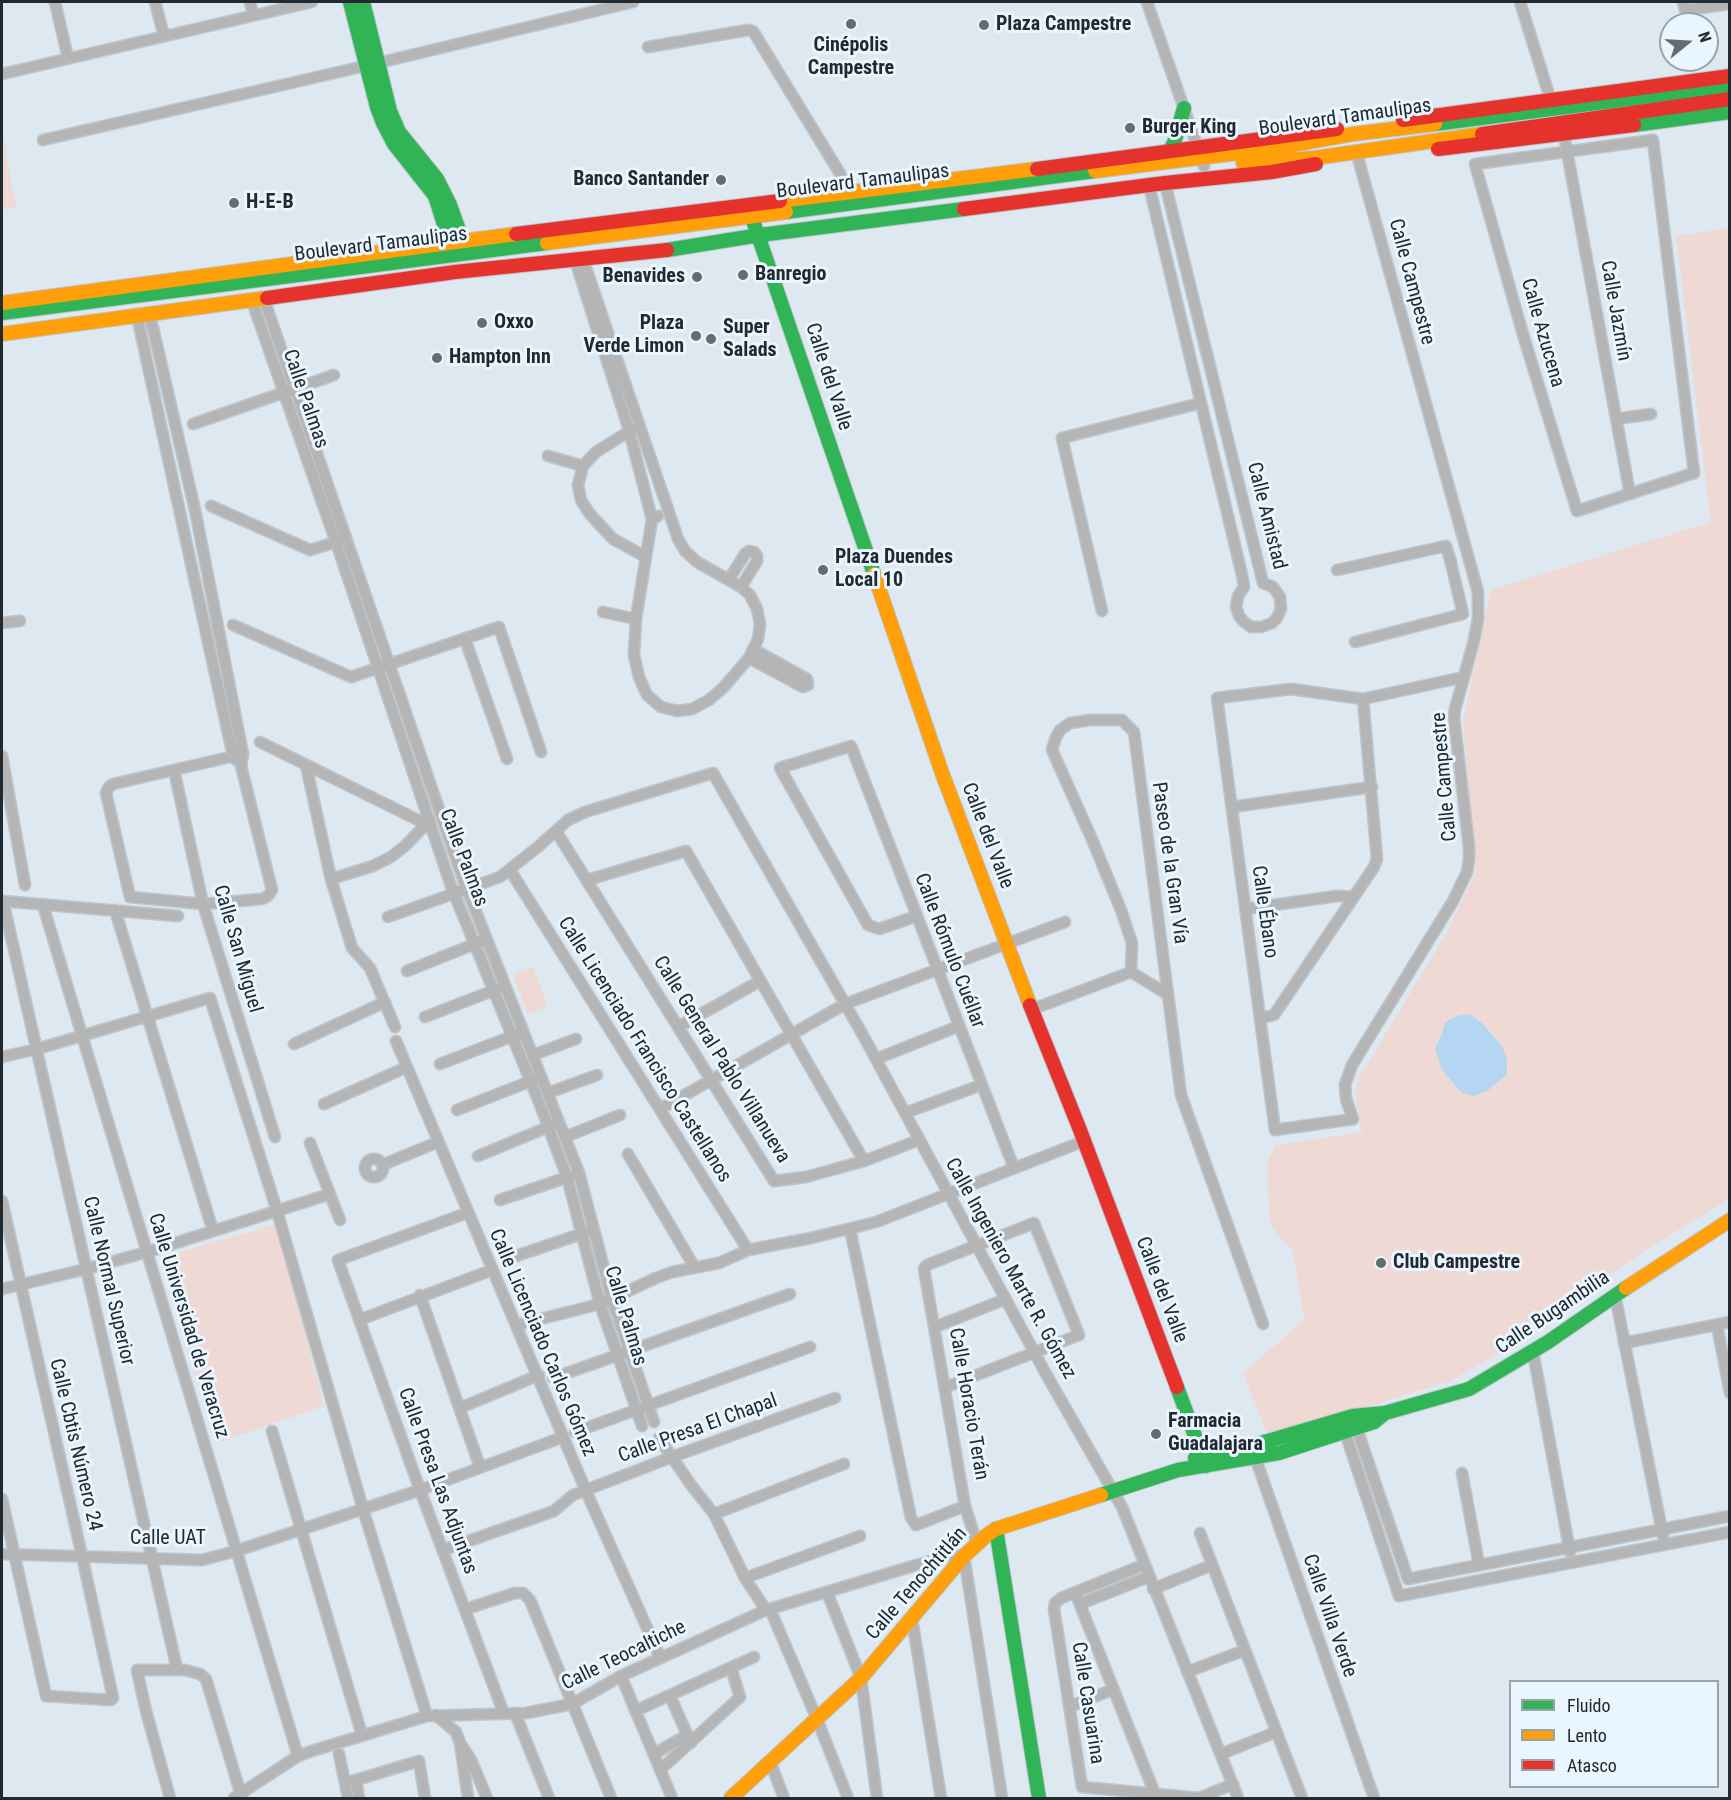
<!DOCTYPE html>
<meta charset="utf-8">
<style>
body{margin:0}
#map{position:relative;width:1731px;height:1800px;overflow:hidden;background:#dde8f1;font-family:"Roboto Condensed",sans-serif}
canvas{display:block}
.frame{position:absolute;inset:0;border:3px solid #22292f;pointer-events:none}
.legend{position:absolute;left:1509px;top:1680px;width:210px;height:108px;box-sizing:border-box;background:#e9f5ff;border:2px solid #99a3ac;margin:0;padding:8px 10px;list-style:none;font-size:18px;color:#22292f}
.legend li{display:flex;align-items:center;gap:12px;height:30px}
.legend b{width:30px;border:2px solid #99a3ac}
.north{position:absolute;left:1659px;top:12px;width:60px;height:60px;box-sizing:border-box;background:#e9f5ff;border:2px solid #99a3ac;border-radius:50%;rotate:72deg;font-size:16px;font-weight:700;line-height:24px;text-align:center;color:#22292f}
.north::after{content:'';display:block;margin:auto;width:21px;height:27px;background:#636c73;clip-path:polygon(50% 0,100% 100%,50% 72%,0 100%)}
</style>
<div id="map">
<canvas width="1731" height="1800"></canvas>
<div class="frame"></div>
<ul class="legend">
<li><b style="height:8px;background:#30b455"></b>Fluido</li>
<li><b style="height:8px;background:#ff9f0a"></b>Lento</li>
<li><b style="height:8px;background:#e5322d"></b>Atasco</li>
</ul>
<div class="north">N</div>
</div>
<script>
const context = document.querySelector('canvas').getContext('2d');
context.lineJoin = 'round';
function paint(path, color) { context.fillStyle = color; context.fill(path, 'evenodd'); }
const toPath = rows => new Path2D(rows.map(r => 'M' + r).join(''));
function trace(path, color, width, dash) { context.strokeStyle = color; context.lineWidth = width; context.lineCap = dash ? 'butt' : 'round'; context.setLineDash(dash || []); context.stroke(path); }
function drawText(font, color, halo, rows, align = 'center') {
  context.font = font + ' "Roboto Condensed",sans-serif'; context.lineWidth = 6; context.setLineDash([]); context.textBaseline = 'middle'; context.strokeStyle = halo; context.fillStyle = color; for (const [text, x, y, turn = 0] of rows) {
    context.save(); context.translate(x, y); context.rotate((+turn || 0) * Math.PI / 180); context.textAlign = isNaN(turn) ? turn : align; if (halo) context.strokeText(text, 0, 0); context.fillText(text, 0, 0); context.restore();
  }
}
paint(toPath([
 [2,134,3,134,16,208,2,209],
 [1729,228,1729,1199,1650,1247,1510,1347,1450,1381,1269,1438,1243,1373,1304,1320,1293,1251,1270,1225,1267,1163,1276,1145,1362,1132,1355,1094,1359,1078,1446,934,1476,871,1463,721,1491,590,1711,522,1676,236],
 [533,967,548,1006,528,1014,513,975],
 [277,1224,324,1406,216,1443,160,1258]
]), '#eed9d4');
paint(toPath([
 [1470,1014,1482,1023,1502,1046,1507,1060,1507,1074,1487,1091,1474,1096,1461,1092,1442,1070,1435,1048,1442,1034,1445,1022,1457,1016]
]), '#b4d6f2');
const street = toPath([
 [55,2,68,58],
 [155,2,164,36],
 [250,2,253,15],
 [1147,2,1204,166],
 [1520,2,1551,101],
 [1683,2,1685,10,1730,4],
 [648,47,748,30,753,31,853,195],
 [2,74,312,2],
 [1564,135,1630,494],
 [43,140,378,63,633,2],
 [1653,140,1694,473,1577,511,1522,331,1475,164,1653,140],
 [1358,158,1478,592,1478,619,1474,640,1464,677,1455,709,1454,718,1469,847,1469,859,1467,872,1453,901,1352,1065,1345,1085,1346,1099,1353,1119,1275,1130,1217,698,1291,689,1363,699,1464,677],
 [1149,185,1242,575,1244,587,1238,596,1236,607,1239,616,1244,622,1251,627,1261,627,1272,623,1277,618,1281,609,1280,597,1273,587,1263,583,1165,183],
 [583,259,678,539,685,551,697,562,741,587,750,595,757,609,760,624,758,639,749,658,723,688,709,700,692,709,677,711,661,707,647,695,639,677,634,655,636,619],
 [575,260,629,430,652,519],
 [264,299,463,879,579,1173,612,1299,654,1422],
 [252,301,336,542,451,886,539,1102,567,1177,600,1304,642,1426],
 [150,315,195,510,243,754,241,766,272,890,268,896,262,899,203,904,130,897,106,793,109,787,113,784,243,754],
 [137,316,233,756,236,760],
 [1616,419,1651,414],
 [193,424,334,375],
 [548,456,583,466,596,452,633,429],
 [583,466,578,485,581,500,589,513,613,539,646,557],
 [211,506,310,550,343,540],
 [1337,570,1446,546,1450,559,1463,614,1355,642],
 [729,579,745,554,749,551,754,552,757,556,757,561,741,587],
 [1102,611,1062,438,1201,403],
 [603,612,636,619,652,519,658,516],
 [2,623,20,621],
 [233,625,351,677,499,627,541,752],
 [465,639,507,759],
 [749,658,803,687,808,685,807,679,753,649],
 [260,742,426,824],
 [2,756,25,885],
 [306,765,331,879,352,948,370,968,395,1027],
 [174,770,203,904,275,1137],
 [1232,807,1372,787],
 [556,831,774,1181,806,1177,864,1161,919,1140],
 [510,870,748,1250],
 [331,879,373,866,391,857,405,846,430,820],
 [587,880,686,851,864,1161],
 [2,901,178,916],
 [3,901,177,1669],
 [43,905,298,1756],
 [1246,909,1337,896,1353,897],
 [115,910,213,1231],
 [917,916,879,929,868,925,780,768,851,746,917,916,1014,1168],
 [388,917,500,877,539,846,568,820,585,812,713,773,864,1037,1046,1374,1122,1507,1238,1798],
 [407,971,482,941],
 [1131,972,1132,943,1121,910,1091,837,1052,750,1056,737,1060,730,1070,723,1090,720,1122,720,1134,732,1181,1095,1263,1324],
 [1033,1009,1131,972,1167,994],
 [425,1017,500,988],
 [1261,1018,1274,1015,1374,867,1377,859,1363,699],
 [678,1027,760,981],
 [396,1041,586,1491,660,1657],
 [294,1044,385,1002],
 [533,1055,576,1039],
 [2,1057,37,1049,210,998,277,1211,363,1509,427,1716],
 [876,1059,959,1026],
 [440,1064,518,1034],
 [548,1093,597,1075],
 [324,1104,407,1067],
 [660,1109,845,1004,1065,922],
 [457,1110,536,1079],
 [905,1113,981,1085],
 [565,1137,620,1115],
 [310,1143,340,1220],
 [628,1154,695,1268],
 [478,1156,553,1125],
 '365 1168a9 9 0 1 1 18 0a9 9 0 1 1-18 0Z',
 [382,1165,438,1142],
 [500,1200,574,1175],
 [2,1201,82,1556,113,1698,111,1700,46,1696,2,1499],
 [467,1213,338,1260,420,1490,504,1714],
 [850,1229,911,1518,916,1525,965,1506],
 [516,1256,587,1232],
 [2,1289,86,1269,147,1252,330,1194],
 [420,1295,480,1467],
 [1615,1295,1663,1536],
 [359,1320,492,1270],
 [517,1325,600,1304,656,1278,672,1272,719,1263,748,1250,811,1238,876,1222,1084,1141],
 [1717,1325,1730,1393],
 [935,1327,1006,1299],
 [1624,1343,1730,1322],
 [1533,1352,1570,1552],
 [553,1378,790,1294],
 [946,1387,1079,1335,1034,1223,927,1265,924,1269,965,1506,977,1544],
 [460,1408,539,1375],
 [1355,1423,1408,1579],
 [1343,1426,1399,1596],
 [272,1431,362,1735],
 [575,1432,810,1347],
 [659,1438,691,1485,714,1514,745,1578,766,1610],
 [1253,1451,1374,1798],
 [1462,1473,1479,1565],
 [714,1514,844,1464],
 [1200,1533,1302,1798],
 [443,1550,554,1511,573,1495,672,1457,835,1398],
 [2,1554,202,1560,236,1551,420,1490,563,1437],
 [1143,1565,1061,1598,1055,1603,1054,1609,1082,1787,1199,1798,1233,1784],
 [745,1578,860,1536],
 [1408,1579,1730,1516],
 [1153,1589,1212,1565],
 [827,1592,861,1678,877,1798],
 [1075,1592,1155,1794],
 [1399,1596,1730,1532],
 [1080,1604,1148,1577],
 [466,1609,515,1593,523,1593,530,1600,611,1798],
 [770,1609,817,1719,848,1798],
 [912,1619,941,1798],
 [1187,1672,1245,1650],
 [621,1676,672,1798],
 [670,1696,691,1743],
 [1069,1707,1114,1689],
 [635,1711,754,1657],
 [515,1713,549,1798],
 [436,1715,456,1732,460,1743,468,1798],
 [462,1746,471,1760,487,1798],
 [339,1754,348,1798],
 [654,1754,687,1735],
 [1221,1754,1276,1732],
 [771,1764,784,1798],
 [660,1770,740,1697,731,1668],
 [356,1781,359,1798],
 [346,1783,419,1761,425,1798],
 [170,1798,146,1711,137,1670,185,1670,200,1674,206,1679,242,1798],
 [234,1798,298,1756,315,1750,427,1716,526,1713,572,1704,621,1676,766,1610,950,1555,964,1556,1002,1798]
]);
const fast = toPath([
 [350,2,377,107,383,123,394,144,435,196,453,253],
 [363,2,390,111,399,132,437,179,450,205,466,250],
 [1435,124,1730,86],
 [1634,125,1730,112],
 [1169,152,1174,143,1184,108],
 [748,206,874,574],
 [786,212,1095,171],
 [667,250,760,235,964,209],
 [2,313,547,243],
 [1177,1387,1206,1466],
 [1195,1458,1202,1454,1224,1452,1251,1446,1353,1416,1385,1413,1469,1389,1548,1342,1626,1288],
 [1101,1495,1178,1470,1279,1453,1374,1422,1385,1413],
 [996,1529,1039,1798]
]);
const slow = toPath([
 [1243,163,1314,158,1482,134],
 [1095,171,1270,149,1353,134,1435,124],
 [780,201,1037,169],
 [547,243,786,212],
 [2,303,516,234],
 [2,334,267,298],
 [874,574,942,773,1030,1005],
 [1626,1288,1730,1220],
 [731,1798,861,1678,964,1556,987,1535,996,1529,1101,1495]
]);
const jam = toPath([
 [1403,120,1730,76],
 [1482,134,1730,99],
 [1438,149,1634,125],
 [1037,169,1337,129],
 [964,209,1165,183,1272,172,1316,164],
 [516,234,780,201],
 [267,298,455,272,667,250],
 [1030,1005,1080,1130,1177,1387]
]);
trace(street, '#bdc6cc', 13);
trace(fast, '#bdc6cc', 16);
trace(slow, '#bdc6cc', 16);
trace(jam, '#bdc6cc', 16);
trace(street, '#b6b5b6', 10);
trace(fast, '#30b455', 14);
trace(slow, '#ff9f0a', 14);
trace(jam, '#e5322d', 14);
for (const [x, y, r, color] of [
 [851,24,6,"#636c73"],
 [984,25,6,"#636c73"],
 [1130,128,6,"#636c73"],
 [721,180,6,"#636c73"],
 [234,203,6,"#636c73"],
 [743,275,6,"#636c73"],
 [697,277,6,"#636c73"],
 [482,323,6,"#636c73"],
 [696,336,6,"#636c73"],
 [711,339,6,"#636c73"],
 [437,358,6,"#636c73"],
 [823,570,6,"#636c73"],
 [1381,1263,6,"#636c73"],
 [1156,1434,6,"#636c73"]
]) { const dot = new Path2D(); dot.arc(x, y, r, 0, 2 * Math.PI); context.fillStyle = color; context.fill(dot); trace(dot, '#e9f5ff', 2); }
drawText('bold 20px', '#22292f', '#e9f5ff', [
 ["Plaza Campestre",996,25],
 ["Cinépolis",851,46,"center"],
 ["Campestre",851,69,"center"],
 ["Burger King",1142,128],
 ["Banco Santander",709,180,"right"],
 ["H-E-B",246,203],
 ["Banregio",755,275],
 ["Benavides",685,277,"right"],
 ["Oxxo",494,323],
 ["Plaza",684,324,"right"],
 ["Verde Limon",684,347,"right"],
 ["Super",723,328],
 ["Salads",723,351],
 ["Hampton Inn",449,358],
 ["Plaza Duendes",835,558],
 ["Local 10",835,581],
 ["Club Campestre",1393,1263],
 ["Farmacia",1168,1422],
 ["Guadalajara",1168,1445]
], 'left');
drawText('20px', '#22292f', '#e9f5ff', [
 ["Boulevard Tamaulipas",1345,118,-8],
 ["Boulevard Tamaulipas",863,182,-7],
 ["Boulevard Tamaulipas",381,245,-7],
 ["Calle Campestre",1411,282,75],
 ["Calle Jazmín",1615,311,80],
 ["Calle Azucena",1542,333,74],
 ["Calle del Valle",828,377,72],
 ["Calle Palmas",305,399,71],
 ["Calle Amistad",1266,516,76],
 ["Calle Campestre",1445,777,-95],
 ["Calle del Valle",987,836,69],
 ["Calle Palmas",463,858,69],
 ["Paseo de la Gran Vía",1169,863,82],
 ["Calle Ébano",1264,912,82],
 ["Calle San Miguel",237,949,74],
 ["Calle Rómulo Cuéllar",949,951,69],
 ["Calle Licenciado Francisco Castellanos",644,1050,58],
 ["Calle General Pablo Villanueva",721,1060,58],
 ["Calle Ingeniero Marte R. Gómez",1010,1269,61],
 ["Calle Normal Superior",108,1281,77],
 ["Calle del Valle",1161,1290,69],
 ["Calle Bugambilia",1553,1313,-34],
 ["Calle Palmas",625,1316,73],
 ["Calle Universidad de Veracruz",188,1326,73],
 ["Calle Licenciado Carlos Gómez",542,1343,67],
 ["Calle Horacio Terán",968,1404,80],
 ["Calle Presa El Chapal",698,1429,-20],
 ["Calle Cbtis Número 24",75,1445,77],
 ["Calle Presa Las Adjuntas",437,1481,70],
 ["Calle UAT",168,1539],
 ["Calle Tenochtitlán",917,1584,-49],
 ["Calle Villa Verde",1329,1616,71],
 ["Calle Teocaltiche",624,1656,-26],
 ["Calle Casuarina",1087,1703,81]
]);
</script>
